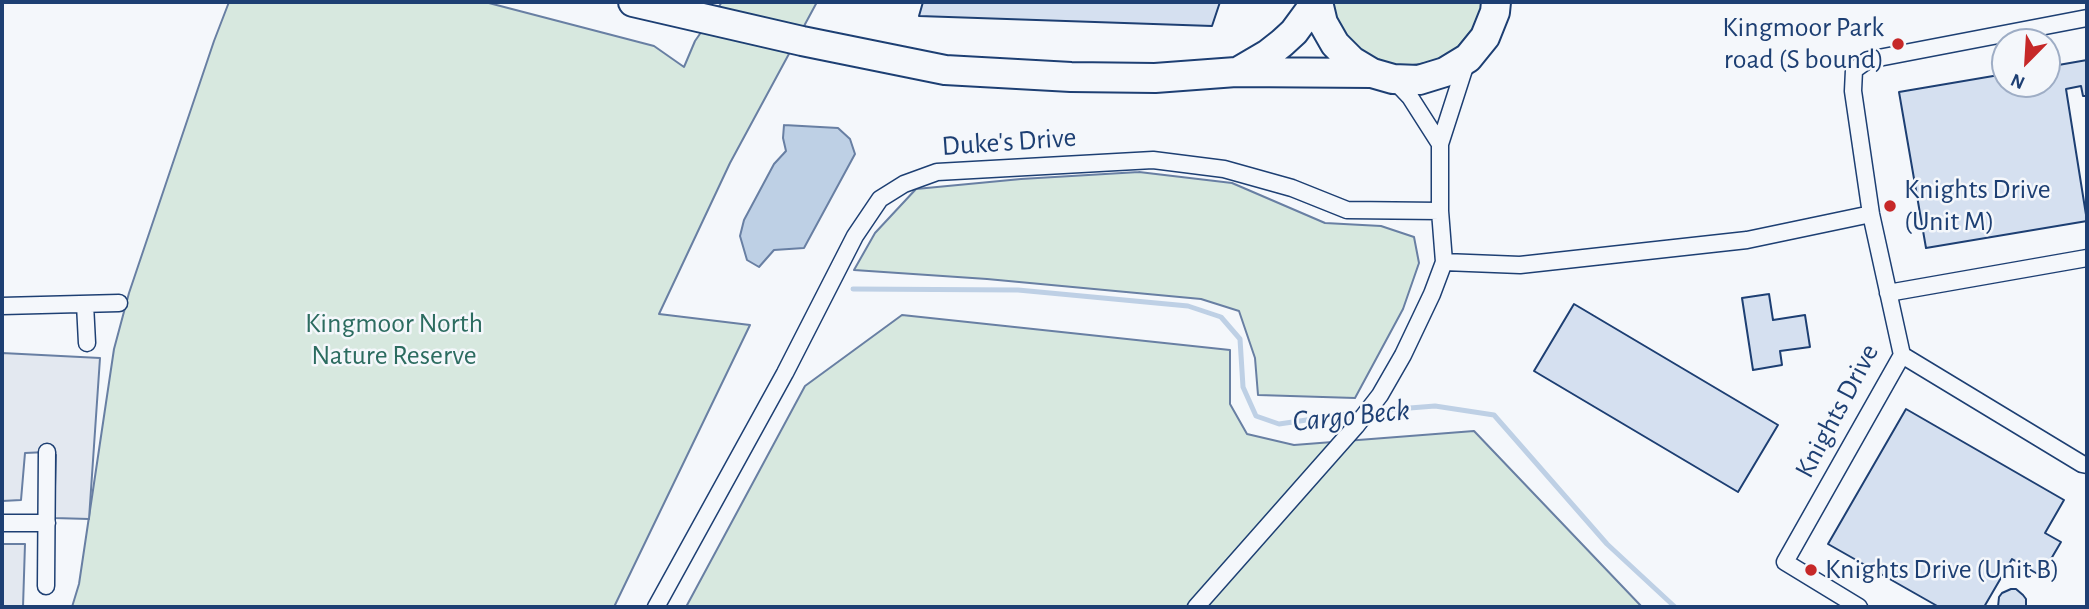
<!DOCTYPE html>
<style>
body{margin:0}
#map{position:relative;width:2089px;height:609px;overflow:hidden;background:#f4f7fb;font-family:"Alegreya Sans",sans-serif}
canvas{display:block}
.frame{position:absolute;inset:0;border:4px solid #1d3f73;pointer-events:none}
.north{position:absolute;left:1991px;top:28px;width:70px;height:70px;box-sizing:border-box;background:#f4f7fb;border:2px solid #9eadc5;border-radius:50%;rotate:204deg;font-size:19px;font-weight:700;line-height:28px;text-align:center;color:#1d3f73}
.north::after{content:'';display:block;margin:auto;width:24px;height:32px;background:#c62828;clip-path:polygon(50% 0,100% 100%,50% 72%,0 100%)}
</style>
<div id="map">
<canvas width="2089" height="609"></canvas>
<div class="frame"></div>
<div class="north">N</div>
</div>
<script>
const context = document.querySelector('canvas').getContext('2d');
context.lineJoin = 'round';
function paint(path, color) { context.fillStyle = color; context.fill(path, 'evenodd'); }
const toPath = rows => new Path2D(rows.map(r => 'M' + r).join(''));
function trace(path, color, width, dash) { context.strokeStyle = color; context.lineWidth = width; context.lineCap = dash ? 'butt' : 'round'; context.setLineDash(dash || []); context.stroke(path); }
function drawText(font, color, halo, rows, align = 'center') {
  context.font = font + ' "Alegreya Sans",sans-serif'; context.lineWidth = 5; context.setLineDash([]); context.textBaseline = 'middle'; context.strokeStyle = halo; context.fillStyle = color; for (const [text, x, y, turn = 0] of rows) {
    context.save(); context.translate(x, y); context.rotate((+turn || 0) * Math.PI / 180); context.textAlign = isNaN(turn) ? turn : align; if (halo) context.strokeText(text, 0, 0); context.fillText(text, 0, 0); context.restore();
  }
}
const green = toPath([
 [229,2,485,2,654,46,684,67,695,41,722,2,817,2,730,163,659,314,750,325,614,607,72,607,79,584,114,349,129,293,214,41,229,2],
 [1331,2,1483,2,1475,26,1457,48,1433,62,1406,66,1392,65,1365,54,1344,34,1336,21,1331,2],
 [1139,172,1232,183,1325,223,1381,226,1414,237,1419,263,1403,309,1355,398,1258,395,1255,358,1239,311,1201,299,987,279,854,270,875,233,916,189,1021,179,1139,172],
 [902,315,1230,350,1230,404,1247,434,1294,445,1474,431,1642,607,686,607,805,386,902,315]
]);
paint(green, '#d7e8df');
trace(green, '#687fa3', 2);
const parking = toPath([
 [2,353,100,358,89,519,54,518,56,455,47,452,25,453,21,500,2,501,2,353],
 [2,544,25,544,23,607,2,607,2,544]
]);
paint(parking, '#e3e8f0');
trace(parking, '#687fa3', 2);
const water = toPath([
 [784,125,838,128,850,139,855,154,804,248,774,250,759,267,747,260,740,236,744,220,774,164,786,151,783,138,784,125]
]);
paint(water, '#bed0e5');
trace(water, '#687fa3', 2);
trace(toPath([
 [853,289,1018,290,1188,306,1221,317,1240,339,1243,387,1256,416,1279,424,1362,412],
 [1372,411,1435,406,1494,415,1607,544,1675,607]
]), '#bed0e5', 5);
const building = toPath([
 [923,2,1220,2,1212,26,919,16,923,2],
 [2087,60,2087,96,2083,96,2081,86,2066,89,2087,221,1926,248,1899,92,2005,74,2005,84,2047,84,2047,67,2087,60],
 [1769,294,1773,320,1805,315,1810,347,1780,351,1782,365,1753,370,1742,298,1769,294],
 [1574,304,1778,425,1738,492,1534,371,1574,304],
 [1906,409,2064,500,2045,533,2061,542,2041,576,2012,559,1984,607,1939,607,1828,544,1906,409],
 [2011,589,2016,589,2023,595,2026,599,2026,607,1998,607,1999,597,2002,593,2011,589]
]);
paint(building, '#d5e0f0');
trace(building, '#1d3f73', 2);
const street = toPath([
 [1393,79,1410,97,1440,144],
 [1444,262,1520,265,1747,240,1871,214],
 [1888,293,2087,258],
 [85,304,87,343],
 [2,306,119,303],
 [1902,355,2082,464,2087,465],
 [2,523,47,523],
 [46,586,47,452],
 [656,607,785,373,855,236,880,199,904,184,937,172,1153,160,1224,169,1292,188,1347,210,1440,211],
 [1196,607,1356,426,1380,395,1403,355,1432,294,1444,262,1440,211,1440,144,1467,60],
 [1859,607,1785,562,1902,355,1871,214,1853,91,1854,70,1868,60,2087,18]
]);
const highway = toPath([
 [633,2,802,41,945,70,1071,77,1155,78,1236,72,1372,73],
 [1318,2,1323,23,1335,44,1352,61,1372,73,1393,79,1419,80,1445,72,1468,58,1485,37,1495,12,1496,2],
 [1239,71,1268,54,1282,43,1294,32,1316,2]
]);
trace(street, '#1d3f73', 19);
trace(highway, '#1d3f73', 32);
trace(street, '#f4f7fb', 16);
trace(highway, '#f4f7fb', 28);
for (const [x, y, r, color] of [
 [1898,44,7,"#c62828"],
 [1890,206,7,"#c62828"],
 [1811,570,7,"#c62828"]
]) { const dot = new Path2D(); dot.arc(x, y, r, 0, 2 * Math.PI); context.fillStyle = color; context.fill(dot); trace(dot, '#f4f7fb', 2.5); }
drawText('28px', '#1d3f73', '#f4f7fb', [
 ["Kingmoor Park",1884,28,"right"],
 ["road (S bound)",1884,60,"right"],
 ["Knights Drive",1904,190],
 ["(Unit M)",1904,222],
 ["Knights Drive (Unit B)",1825,570]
], 'left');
drawText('28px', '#1d3f73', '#f4f7fb', [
 ["Duke's Drive",1009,142,-4],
 ["Knights Drive",1837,411,-62]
]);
drawText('28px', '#2c6c60', '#f4f7fb', [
 ["Kingmoor North",394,324],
 ["Nature Reserve",394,356]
]);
drawText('italic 30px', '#1d3f73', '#f4f7fb', [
 ["Cargo Beck",1351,416,-6]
]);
</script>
